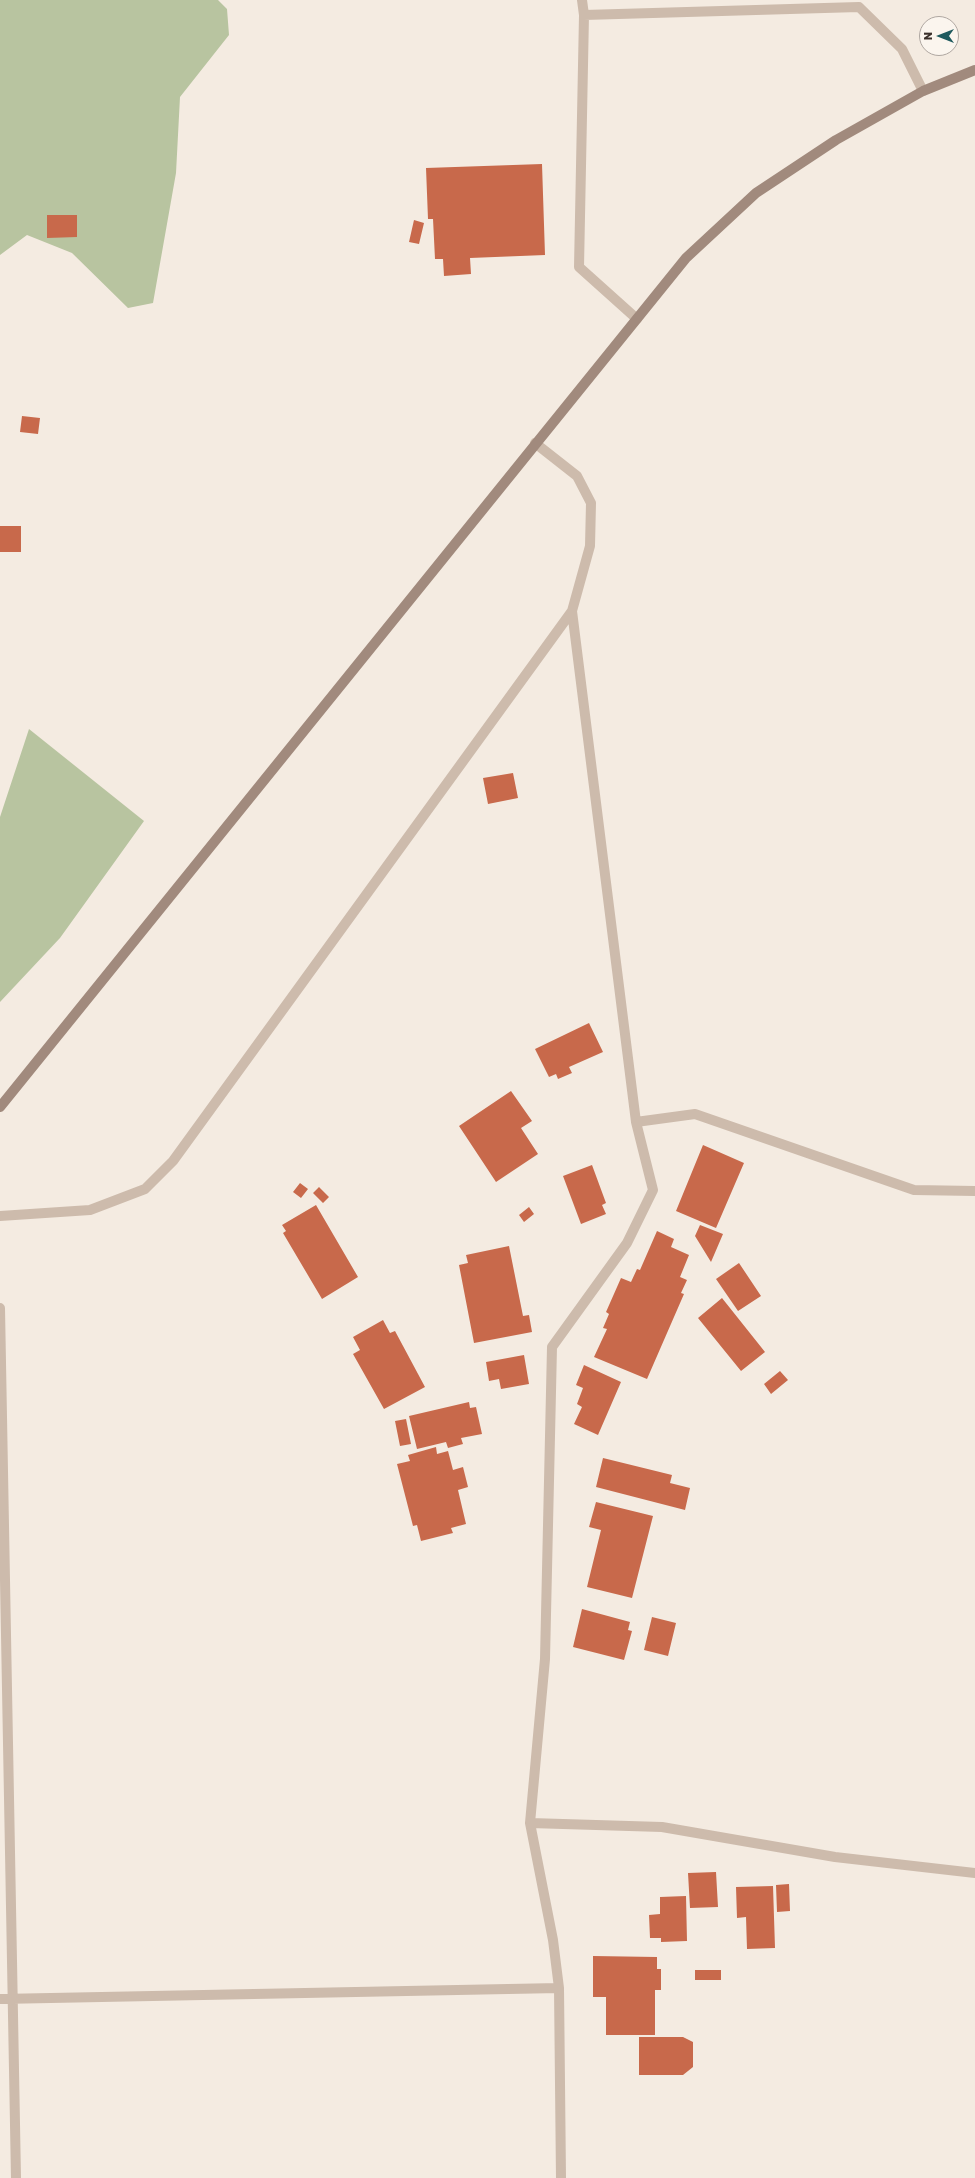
<!DOCTYPE html>
<style>
body{margin:0}
#map{position:relative;width:975px;height:2178px;overflow:hidden;background:#f4ebe1;font-family:"Golos Text",sans-serif}
canvas{display:block}
.north{position:absolute;left:919px;top:16px;width:40px;height:40px;box-sizing:border-box;background:#fbf5ee;border:1px solid #aea6a0;border-radius:50%;rotate:270deg;font-size:11px;font-weight:700;line-height:16px;text-align:center;color:#3b302b}
.north::after{content:'';display:block;margin:auto;width:14px;height:18px;background:#1f5a5e;clip-path:polygon(50% 0,100% 100%,50% 72%,0 100%)}
</style>
<div id="map">
<canvas width="975" height="2178"></canvas>
<div class="north">N</div>
</div>
<script>
const context = document.querySelector('canvas').getContext('2d');
context.lineJoin = 'round';
function paint(path, color) { context.fillStyle = color; context.fill(path, 'evenodd'); }
const toPath = rows => new Path2D(rows.map(r => 'M' + r).join(''));
function trace(path, color, width, dash) { context.strokeStyle = color; context.lineWidth = width; context.lineCap = dash ? 'butt' : 'round'; context.setLineDash(dash || []); context.stroke(path); }
paint(toPath([
 [0,0,218,0,227,9,229,35,180,97,176,173,153,303,128,308,72,253,27,235,0,255],
 [29,729,144,821,60,938,0,1002,0,817]
]), '#b8c4a0');
paint(toPath([
 [542,164,545,255,470,258,471,274,444,276,443,259,435,259,433,219,428,219,426,168],
 [47,215,77,215,77,237,47,238],
 [414,220,424,223,419,244,409,242],
 [22,416,40,418,38,434,20,432],
 [0,526,21,526,21,552,0,552],
 [513,773,518,798,488,804,483,778],
 [589,1023,603,1052,569,1067,572,1073,558,1079,556,1074,549,1077,535,1049],
 [511,1091,532,1121,521,1128,538,1154,496,1182,459,1126],
 [703,1145,744,1163,716,1228,676,1211],
 [592,1165,606,1203,602,1205,606,1214,581,1224,563,1176],
 [300,1183,308,1189,301,1198,293,1192],
 [319,1187,329,1197,323,1203,313,1193],
 [316,1205,358,1277,322,1299,283,1233,286,1231,282,1225],
 [529,1207,534,1214,524,1222,519,1215],
 [700,1225,723,1234,711,1262,695,1236],
 [657,1231,674,1239,671,1247,689,1255,680,1277,687,1280,681,1293,684,1294,647,1379,594,1357,607,1329,603,1328,609,1314,606,1312,621,1278,631,1282,637,1269,640,1270],
 [509,1246,523,1316,529,1315,532,1332,474,1343,459,1265,468,1263,466,1255],
 [739,1263,761,1296,738,1311,716,1279],
 [722,1298,765,1352,741,1371,698,1318],
 [383,1320,390,1333,395,1331,425,1387,384,1409,353,1354,360,1350,353,1337],
 [524,1355,529,1384,501,1389,499,1379,489,1381,486,1362],
 [584,1365,621,1382,598,1435,574,1424,582,1407,577,1404,583,1388,576,1385],
 [780,1371,788,1380,771,1394,764,1384],
 [469,1402,470,1408,476,1407,482,1434,461,1438,463,1444,448,1448,446,1442,417,1449,409,1416],
 [406,1419,411,1444,400,1446,395,1421],
 [436,1447,437,1454,448,1451,453,1470,463,1467,468,1487,458,1490,466,1524,451,1528,453,1533,421,1541,417,1525,413,1526,397,1464,410,1461,408,1455],
 [603,1458,672,1475,670,1483,690,1488,685,1510,596,1487],
 [596,1502,653,1516,632,1598,587,1587,601,1530,589,1527],
 [582,1609,630,1622,628,1630,632,1631,624,1660,573,1647],
 [652,1617,676,1623,668,1656,644,1650],
 [716,1872,718,1907,690,1908,688,1873],
 [789,1884,790,1911,777,1912,776,1885],
 [773,1886,775,1948,747,1949,746,1917,737,1918,736,1887],
 [686,1896,687,1941,661,1942,661,1938,650,1938,649,1915,660,1914,660,1897],
 [593,1956,657,1957,657,1969,661,1969,661,1990,655,1990,655,2035,606,2035,606,1997,593,1997],
 [695,1970,721,1970,721,1980,695,1980],
 [639,2037,683,2037,693,2042,693,2067,683,2075,639,2075]
]), '#c8694b');
trace(toPath([
 [582,0,584,15],
 [637,319,579,267,584,15,859,7,902,49,923,91],
 [636,1122,695,1114,914,1190,975,1191],
 [0,1216,90,1210,145,1189,173,1161,572,611,590,546,591,503,577,476,535,443],
 [0,1308,16,2178],
 [530,1823,662,1827,835,1857,975,1873],
 [0,1999,559,1988],
 [561,2178,559,1988,553,1940,530,1823,545,1659,552,1347,627,1243,653,1190,636,1122,572,611]
]), '#cdbbac', 10);
trace(toPath([
 [0,1107,686,258,756,193,836,140,923,91,975,70]
]), '#a18a7d', 10);
</script>
